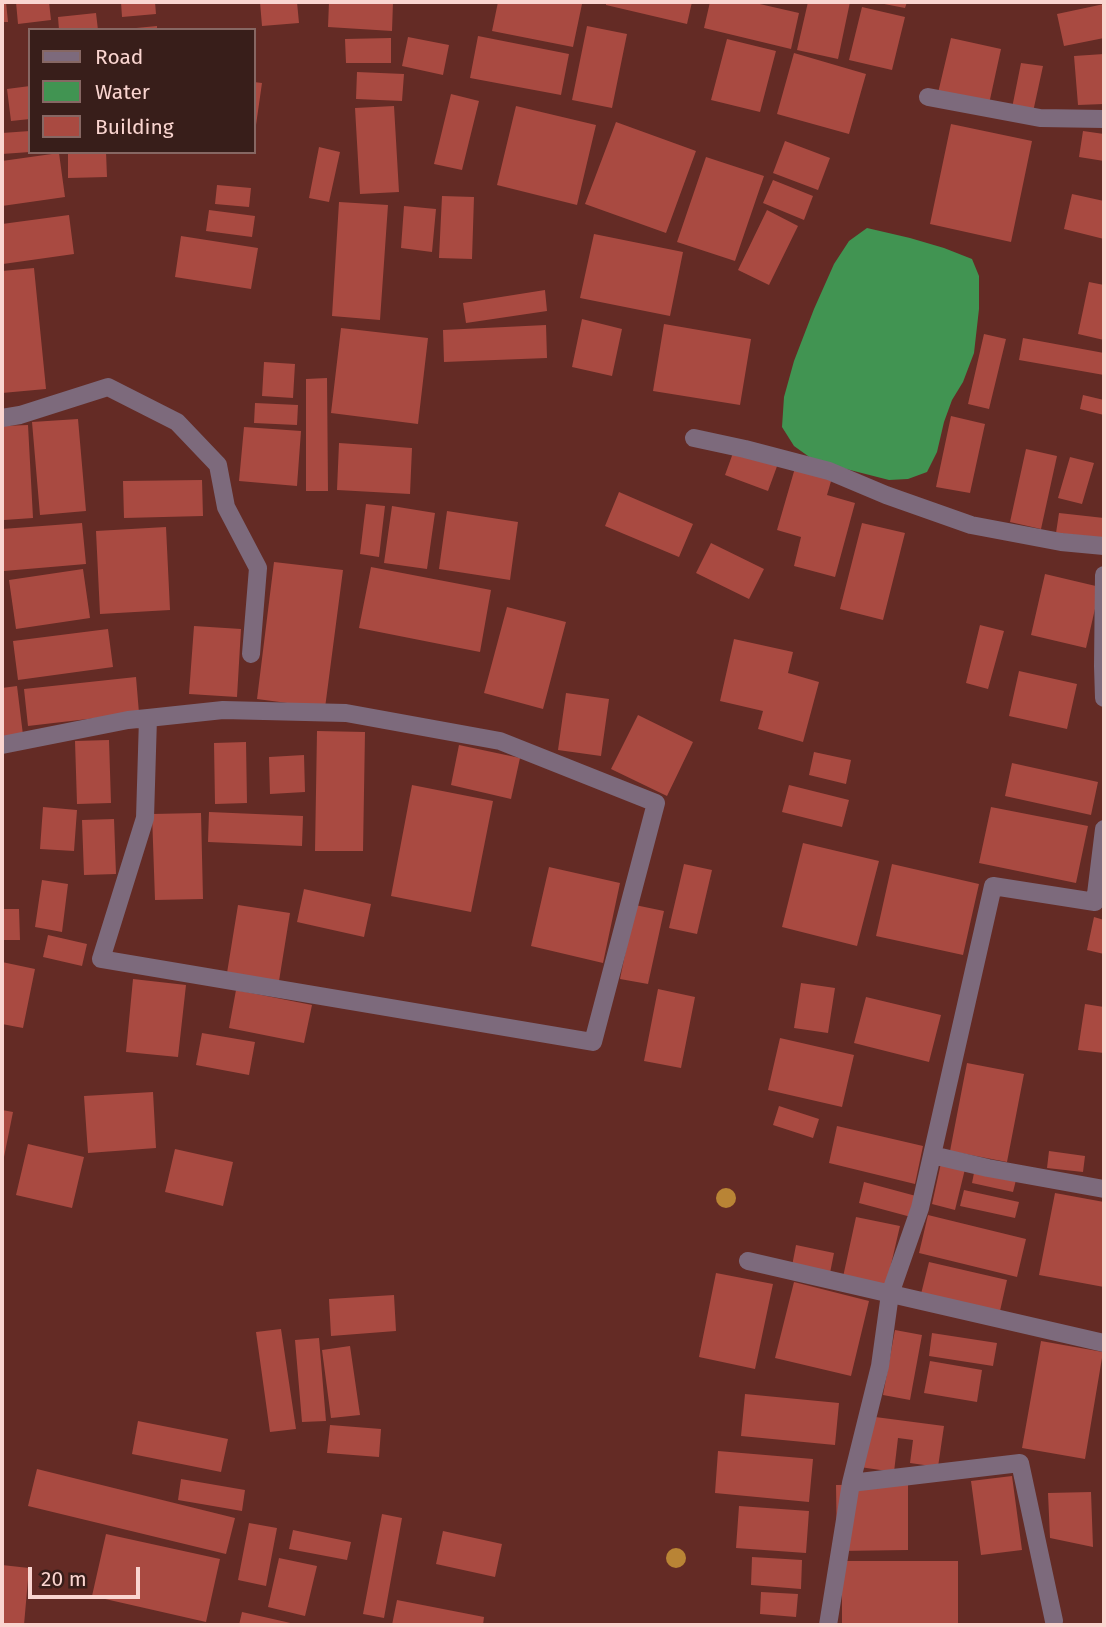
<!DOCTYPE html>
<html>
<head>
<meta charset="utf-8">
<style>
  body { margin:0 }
  #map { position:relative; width:1106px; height:1627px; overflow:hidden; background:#642b25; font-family:"Fira Sans",sans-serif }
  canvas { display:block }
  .frame { position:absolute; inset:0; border:4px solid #fad5d0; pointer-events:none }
  .legend { position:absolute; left:28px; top:28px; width:228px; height:126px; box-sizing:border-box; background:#381e1a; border:2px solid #866763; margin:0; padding:9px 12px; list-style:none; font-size:21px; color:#fad5d0 }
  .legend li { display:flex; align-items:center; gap:14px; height:35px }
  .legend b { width:35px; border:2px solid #866763 }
  .scale { position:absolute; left:28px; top:1567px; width:112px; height:32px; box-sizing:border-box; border:4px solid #fad5d0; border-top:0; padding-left:9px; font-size:21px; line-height:24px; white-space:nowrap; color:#fad5d0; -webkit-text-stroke:5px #381e1a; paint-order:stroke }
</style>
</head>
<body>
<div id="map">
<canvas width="1106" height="1627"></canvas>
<div class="frame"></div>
<ul class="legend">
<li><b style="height:9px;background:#7d6a7c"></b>Road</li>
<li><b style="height:19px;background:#419452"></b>Water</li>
<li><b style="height:19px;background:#a94a41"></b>Building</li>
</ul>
<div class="scale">20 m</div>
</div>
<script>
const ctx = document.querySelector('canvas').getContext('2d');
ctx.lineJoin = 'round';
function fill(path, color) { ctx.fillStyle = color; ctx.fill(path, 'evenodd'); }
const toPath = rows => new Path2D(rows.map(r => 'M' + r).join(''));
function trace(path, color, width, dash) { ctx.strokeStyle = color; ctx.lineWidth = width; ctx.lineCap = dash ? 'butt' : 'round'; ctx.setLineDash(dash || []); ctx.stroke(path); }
fill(toPath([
  [867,228,910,238,944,248,972,259,979,276,979,309,974,353,963,382,952,400,944,422,937,452,927,472,908,479,889,480,815,461,794,446,782,427,784,397,794,361,814,309,834,264,849,241]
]), '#419452');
fill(toPath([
  [2,2,6,2,8,22,2,22],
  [16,2,49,2,51,20,18,24],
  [121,2,155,2,156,14,122,17],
  [260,2,297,2,299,23,262,26],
  [329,2,393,2,392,31,328,27],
  [498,2,569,2,582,4,573,47,492,31],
  [606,2,692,2,687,24,606,5],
  [710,2,751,2,799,13,791,49,704,28],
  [808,2,850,2,838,59,797,50],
  [879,2,907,2,905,8,879,3],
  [1104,4,1104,38,1064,46,1057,14],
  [862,7,905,17,892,70,849,60],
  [96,13,98,30,59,30,58,17],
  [157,26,157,30,136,30,136,28],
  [587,26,627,34,612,108,572,100],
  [478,36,569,54,561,95,470,78],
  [408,37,449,45,443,75,402,66],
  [391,38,391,63,346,63,345,39],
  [951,38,1001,49,989,104,938,93],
  [727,39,776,51,760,112,711,100],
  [794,53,866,74,849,134,777,114],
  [1104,54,1104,104,1078,105,1074,56],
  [1021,63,1043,66,1033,112,1012,108],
  [357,72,404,74,402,101,356,99],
  [254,82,262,83,255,132,254,132],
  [30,86,30,119,11,121,7,89],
  [451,94,479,101,462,170,434,164],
  [394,106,399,192,360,194,355,108],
  [516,106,596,125,577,205,497,185],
  [616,122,696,151,666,233,585,204],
  [951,124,1032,141,1011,242,930,224],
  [30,131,30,152,2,154,2,133],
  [1083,131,1104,134,1104,161,1079,157],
  [785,141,830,158,818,190,773,173],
  [319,147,340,152,329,202,309,198],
  [68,152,106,152,107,177,68,178],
  [59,153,65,197,2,206,2,161],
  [706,157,764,176,735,261,677,242],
  [773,180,813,196,804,220,763,203],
  [217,185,251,188,249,207,215,204],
  [1072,194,1104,201,1104,239,1064,229],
  [442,196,474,197,472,259,439,258],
  [339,202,388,205,380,320,332,316],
  [404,206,436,209,432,252,401,248],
  [209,210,255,216,252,237,206,231],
  [767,210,798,226,769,285,738,270],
  [69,215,74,254,3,264,2,224],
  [594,234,683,252,670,316,580,298],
  [181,236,258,248,251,289,175,277],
  [34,268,46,389,2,393,2,271],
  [1089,282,1104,285,1104,340,1078,334],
  [545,290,547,311,466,323,463,303],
  [582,319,622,329,612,376,572,367],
  [664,324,751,339,740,405,653,391],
  [546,325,547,358,444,362,443,330],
  [341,328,428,338,418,424,331,413],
  [984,334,1006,339,989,409,968,404],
  [1023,338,1104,353,1104,375,1019,360],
  [264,362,295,364,293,398,262,396],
  [327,378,328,491,306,491,306,379],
  [1083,395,1104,400,1104,415,1080,409],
  [255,403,298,405,297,425,254,423],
  [951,416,985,424,970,493,936,487],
  [78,419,86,511,40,515,32,422],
  [28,425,33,518,4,520,2,426],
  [244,427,301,431,297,486,239,481],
  [737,442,780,458,768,491,725,475],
  [339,443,412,448,410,494,337,490],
  [1026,449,1057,456,1041,529,1010,522],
  [1070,457,1094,463,1082,504,1058,498],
  [797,461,834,471,827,495,855,503,835,577,794,566,801,537,777,530],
  [202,480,203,516,124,518,123,481],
  [619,492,693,524,679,557,605,526],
  [366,504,385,506,379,557,360,554],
  [392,506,435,513,427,569,384,563],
  [447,511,518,522,510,580,439,569],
  [1059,513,1104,518,1104,538,1056,533],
  [82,523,86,564,4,571,2,529],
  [862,523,905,533,883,620,840,609],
  [166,527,170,610,100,614,96,531],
  [711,543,764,569,749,599,696,573],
  [274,562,343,570,325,708,257,699],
  [371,567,491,590,480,652,359,628],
  [83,569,90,618,16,629,9,580],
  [1045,574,1100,587,1086,648,1031,635],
  [507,607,566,622,543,709,484,693],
  [980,625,1004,631,988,689,966,683],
  [194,626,241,629,237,697,189,694],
  [108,629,113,667,18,680,13,641],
  [734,639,793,652,788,673,819,682,803,742,758,729,763,711,720,701],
  [1019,671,1077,684,1067,729,1009,716],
  [136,677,139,713,28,726,24,689],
  [17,686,23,735,2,738,2,688],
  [566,693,609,699,601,756,558,750],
  [638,715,693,742,667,796,611,769],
  [317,731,365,732,363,851,315,851],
  [109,740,111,803,77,804,75,741],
  [246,742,247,803,215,804,214,743],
  [459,745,520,758,511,799,451,785],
  [814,752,851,760,846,784,809,775],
  [304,755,305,792,270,794,269,757],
  [1012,763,1098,782,1091,815,1005,796],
  [412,785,493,801,471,912,391,896],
  [789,785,849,800,842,827,782,812],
  [43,807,77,810,74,851,40,849],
  [991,807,1088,826,1076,883,979,863],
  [209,812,303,816,302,846,208,842],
  [201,813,203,899,155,900,152,814],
  [114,819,116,874,84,875,82,820],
  [803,843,879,861,857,946,782,927],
  [684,864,712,870,697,934,669,928],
  [892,864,979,884,963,955,876,936],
  [549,867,620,883,603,963,531,946],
  [42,880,68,884,62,932,35,927],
  [304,889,371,904,364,937,297,922],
  [238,905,290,913,279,981,227,973],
  [635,905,664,911,648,984,620,979],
  [2,909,19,909,20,940,2,940],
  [1094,917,1104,920,1104,954,1087,950],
  [48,935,87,944,82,966,43,957],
  [2,962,35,969,23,1028,2,1024],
  [133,979,186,985,178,1057,126,1052],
  [801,983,835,988,828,1033,794,1028],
  [658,989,695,997,681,1068,644,1061],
  [236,990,312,1005,304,1043,229,1028],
  [866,997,941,1015,929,1062,854,1043],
  [1085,1004,1104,1007,1104,1053,1078,1050],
  [202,1033,255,1042,249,1075,196,1065],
  [780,1038,854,1055,842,1107,768,1090],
  [967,1063,1024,1074,1007,1162,950,1151],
  [153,1092,156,1148,88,1153,84,1096],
  [779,1106,819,1119,813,1138,773,1125],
  [2,1110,13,1112,3,1162,2,1162],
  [837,1126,923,1146,915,1184,829,1163],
  [28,1144,84,1157,72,1208,16,1195],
  [175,1149,233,1162,223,1206,165,1192],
  [1049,1151,1085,1156,1083,1172,1047,1168],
  [941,1163,965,1169,955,1210,932,1204],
  [975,1168,1017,1176,1013,1192,972,1183],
  [864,1182,916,1196,911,1217,859,1203],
  [964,1190,1019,1202,1015,1218,960,1206],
  [1055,1193,1104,1202,1104,1287,1039,1275],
  [928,1215,1026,1239,1017,1277,919,1253],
  [856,1217,900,1226,886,1286,843,1277],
  [796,1245,834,1253,830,1273,792,1266],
  [929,1262,1007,1280,1000,1311,921,1294],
  [716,1273,773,1284,755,1369,699,1357],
  [794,1282,869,1301,851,1376,775,1358],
  [394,1295,396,1331,331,1336,329,1299],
  [281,1329,296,1429,270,1432,256,1332],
  [895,1330,922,1335,910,1400,883,1395],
  [932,1333,997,1343,993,1366,929,1356],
  [319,1338,326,1421,302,1422,295,1340],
  [1041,1341,1103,1352,1085,1459,1022,1448],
  [350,1346,360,1415,331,1418,322,1350],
  [930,1361,982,1370,977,1402,924,1393],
  [745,1394,839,1403,835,1445,741,1436],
  [860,1415,944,1426,938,1467,910,1463,913,1440,898,1438,894,1472,853,1466],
  [138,1421,228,1439,221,1472,132,1454],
  [330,1425,381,1429,379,1457,327,1453],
  [718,1451,813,1459,809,1502,715,1493],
  [37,1469,235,1518,226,1554,28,1506],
  [1012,1476,1022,1550,981,1555,971,1481],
  [181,1479,245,1490,242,1511,178,1500],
  [908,1484,908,1550,837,1551,836,1485],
  [1091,1492,1093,1547,1050,1538,1048,1493],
  [739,1506,809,1511,806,1553,736,1548],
  [382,1514,402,1518,384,1618,363,1614],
  [249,1523,277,1528,266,1586,238,1580],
  [293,1530,351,1542,347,1560,289,1549],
  [443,1531,502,1544,495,1577,436,1564],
  [106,1534,220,1559,206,1622,92,1596],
  [752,1557,802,1560,801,1589,751,1585],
  [279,1558,317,1566,305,1616,268,1607],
  [842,1561,958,1561,958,1625,842,1625],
  [2,1565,29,1568,24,1625,2,1625],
  [761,1592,798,1594,796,1617,760,1614],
  [397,1600,484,1617,483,1625,392,1625],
  [242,1612,295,1624,295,1625,239,1625]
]), '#a94a41');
trace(toPath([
  [928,97,1040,118,1104,119],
  [2,418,20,415,108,387,177,422,218,465,226,507,258,568,251,654],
  [694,438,745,449,829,471,886,495,971,525,1061,542,1104,546],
  [1104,575,1103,666,1104,698],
  [2,745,128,720,148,718,223,710,346,713,500,741,656,803,593,1042,101,959,145,818,148,718],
  [932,1155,988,1168,1104,1189],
  [748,1261,1104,1343],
  [851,1483,1020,1463,1054,1621],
  [828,1625,851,1483,880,1366,890,1294,920,1208,993,886,1095,902,1104,829]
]), '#7d6a7c', 18);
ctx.fillStyle = '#b98435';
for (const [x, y] of [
  [726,1198],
  [676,1558]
]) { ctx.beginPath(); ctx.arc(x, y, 10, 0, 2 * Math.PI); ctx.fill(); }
</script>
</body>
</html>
